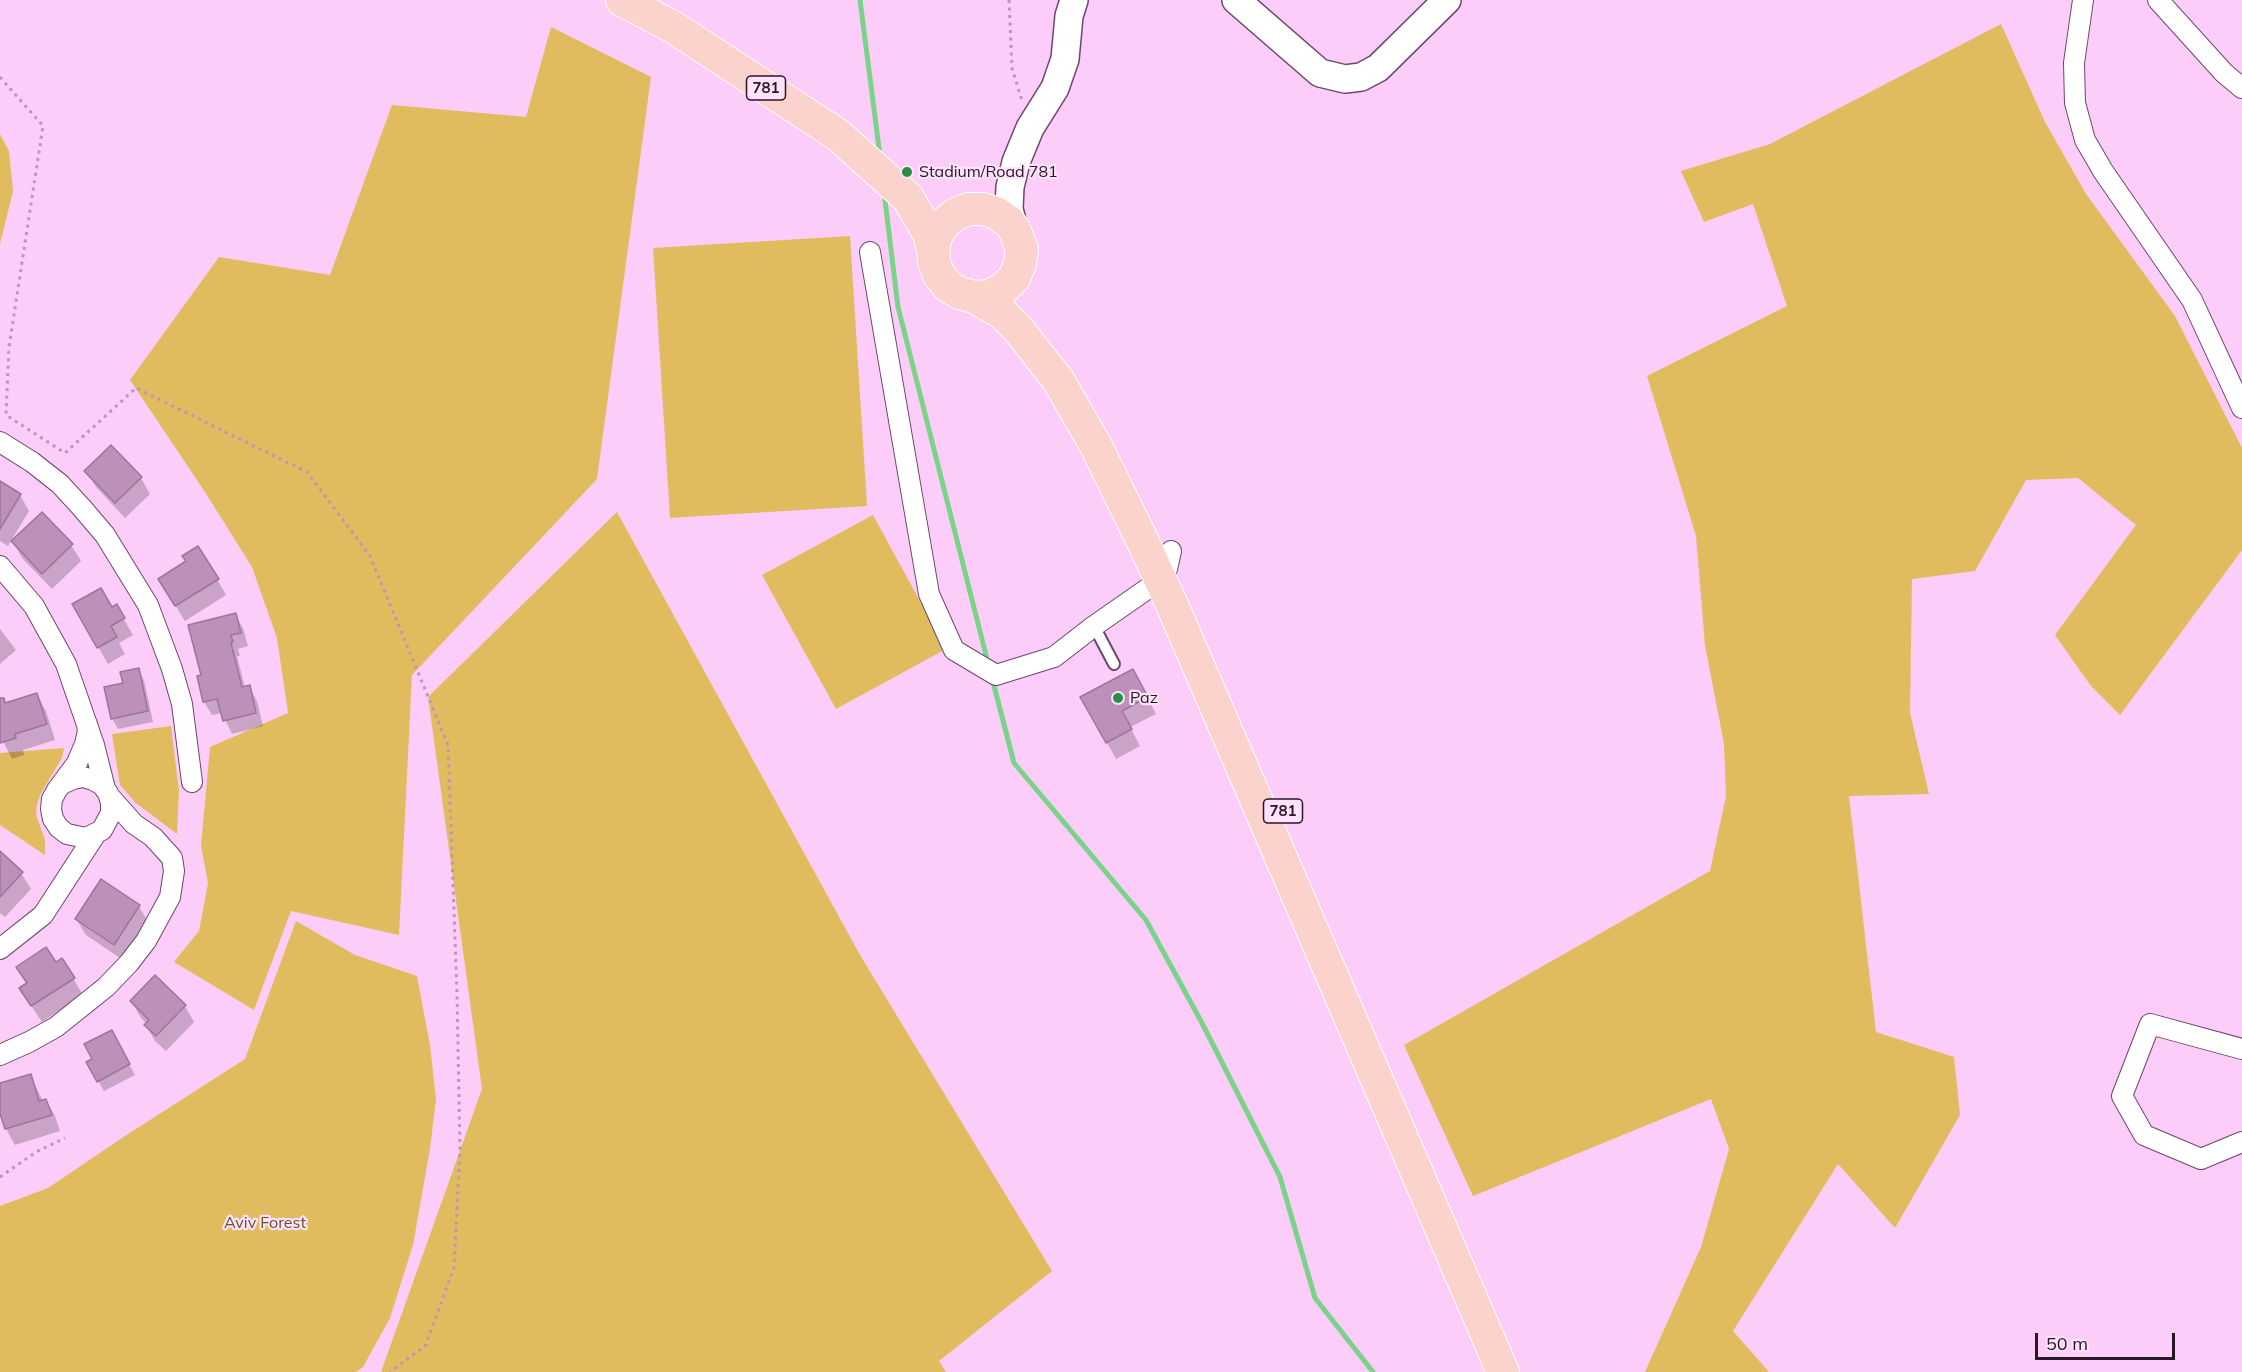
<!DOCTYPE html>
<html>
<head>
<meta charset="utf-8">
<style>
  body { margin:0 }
  #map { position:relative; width:2242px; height:1372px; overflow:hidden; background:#fccdf8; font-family:Mulish,sans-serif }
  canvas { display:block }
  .scale { position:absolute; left:2035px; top:1333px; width:140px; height:27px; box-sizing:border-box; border:3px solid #281727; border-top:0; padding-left:8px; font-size:18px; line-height:21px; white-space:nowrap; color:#281727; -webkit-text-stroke:4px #fee1fb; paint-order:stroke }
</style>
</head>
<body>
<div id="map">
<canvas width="2242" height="1372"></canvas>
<div class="scale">50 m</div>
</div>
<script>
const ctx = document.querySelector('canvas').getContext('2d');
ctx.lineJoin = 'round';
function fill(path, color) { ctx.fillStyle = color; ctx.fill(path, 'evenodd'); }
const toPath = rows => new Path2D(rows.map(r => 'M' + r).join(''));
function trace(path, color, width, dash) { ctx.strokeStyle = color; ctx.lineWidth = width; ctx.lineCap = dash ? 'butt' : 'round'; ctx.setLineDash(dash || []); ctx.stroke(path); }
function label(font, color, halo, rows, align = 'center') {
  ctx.font = font + ' Mulish,sans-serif'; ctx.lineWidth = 4.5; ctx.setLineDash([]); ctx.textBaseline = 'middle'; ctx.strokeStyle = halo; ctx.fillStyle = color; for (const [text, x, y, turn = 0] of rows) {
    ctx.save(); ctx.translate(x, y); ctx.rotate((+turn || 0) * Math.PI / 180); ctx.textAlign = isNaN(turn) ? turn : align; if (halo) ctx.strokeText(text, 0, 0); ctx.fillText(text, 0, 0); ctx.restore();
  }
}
fill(toPath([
  [2001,24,2045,122,2086,194,2175,316,2242,448,2242,550,2120,715,2091,686,2055,635,2136,525,2078,478,2026,480,1975,571,1912,579,1910,713,1929,794,1849,796,1876,1032,1954,1057,1960,1115,1895,1228,1838,1164,1733,1331,1769,1372,1645,1372,1701,1247,1729,1149,1711,1099,1473,1196,1404,1045,1710,871,1726,796,1724,744,1705,645,1696,536,1647,376,1787,306,1753,204,1704,222,1681,171,1770,144],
  [551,27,651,77,597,479,412,675,399,935,291,911,254,1010,174,962,199,931,208,883,201,846,210,747,288,713,277,638,252,567,205,492,130,380,219,257,330,275,392,105,526,117],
  [0,134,9,151,13,191,0,244],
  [850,236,867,506,670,518,653,248],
  [617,512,860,955,1052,1271,939,1361,946,1372,381,1372,482,1089,428,697],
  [873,515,946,649,836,709,762,575],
  [171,726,179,791,177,834,136,803,120,785,112,734],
  [64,748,62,758,41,793,37,804,36,815,45,840,45,855,0,825,0,753],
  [296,921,355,955,417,976,430,1045,436,1099,430,1149,413,1245,390,1318,363,1367,356,1372,0,1372,0,1206,48,1188,122,1138,245,1059]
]), '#e0bc5f');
fill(toPath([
  [111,447,141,478,150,494,125,518,96,487,86,471],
  [0,483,20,495,29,511,8,546,0,541],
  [13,542,71,545,81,561,52,589,22,558],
  [217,579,226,595,185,621,169,595],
  [74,605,111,609,116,606,133,635,119,643,125,654,108,664],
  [235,615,243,628,248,646,238,649,240,656,237,656,245,688,249,687,257,701,263,726,232,734,222,713,212,715,204,702,198,677,203,676],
  [0,629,16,650,0,664],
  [138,670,144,680,153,722,118,729,112,718,125,684],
  [1142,687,1156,714,1130,727,1140,746,1116,759,1082,697],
  [37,695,46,711,55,740,23,750,24,755,12,759,0,735,0,706],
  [0,853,21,873,31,889,5,917,0,913],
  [139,906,148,922,123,960,86,935,76,919],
  [62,960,83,995,42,1022,30,1004,55,964],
  [132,1002,185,1006,194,1022,166,1051,155,1041,146,1025,147,1024,141,1018],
  [111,1032,135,1075,104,1091,88,1062,94,1059],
  [30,1075,43,1101,46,1100,55,1116,60,1131,15,1145,6,1129,0,1109,0,1085]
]), '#0003');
trace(toPath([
  [860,0,880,156],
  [884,192,898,307,988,663],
  [992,678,1014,763,1146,920,1202,1023,1280,1177,1315,1298,1373,1372]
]), '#79d48a', 5);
const building = toPath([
  [111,445,142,477,115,503,84,471,111,445],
  [0,481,21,494,0,529,0,481],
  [42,512,73,544,42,574,11,541,42,512],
  [198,546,219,579,175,606,158,579,186,561,182,556,198,546],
  [101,588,112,607,117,604,125,618,111,626,117,637,97,648,72,604,101,588],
  [236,613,241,633,231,635,233,642,231,643,242,687,250,685,256,713,223,721,217,699,203,702,197,676,201,675,188,625,236,613],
  [139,668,148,711,111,719,104,687,123,683,120,672,139,668],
  [1133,669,1148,697,1122,711,1132,729,1106,743,1080,697,1133,669],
  [37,693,47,724,15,734,16,738,0,743,0,698,4,698,5,703,37,693],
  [0,851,23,872,0,897,0,851],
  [101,879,140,905,114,945,75,919,101,879],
  [46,947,56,962,62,958,75,978,31,1006,19,988,27,983,16,967,46,947],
  [155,975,186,1005,156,1036,144,1025,149,1020,130,1001,155,975],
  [112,1030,130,1064,97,1082,86,1062,92,1059,84,1044,112,1030],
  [31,1074,39,1101,46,1099,52,1115,5,1129,0,1114,0,1083,31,1074]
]);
fill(building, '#bc90b9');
trace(building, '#9e739c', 1.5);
const lane = toPath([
  [1094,626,1114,664]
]);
const street = toPath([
  [2083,0,2074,63,2075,103,2085,140,2103,171,2192,300,2242,408],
  [2158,0,2224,73,2242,88],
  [870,252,929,594,954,650,996,675,1054,657,1094,626,1160,580,1167,569,1171,551],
  [0,442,32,462,60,484,82,508,105,535,148,605,172,669,182,704,192,782],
  [0,566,34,606,66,664,94,745,105,789],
  [64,783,73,779,83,777,93,780,102,785,108,793,111,803,111,813,102,830,86,838,67,834,59,828,53,819,51,809,52,799,57,790,77,763,85,744,88,731,87,724],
  [0,949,43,915,95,835],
  [2242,1049,2150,1024,2122,1096,2144,1135,2201,1159,2242,1142],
  [0,1055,29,1042,56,1027,106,987,129,963,146,941,170,897,174,871,172,858,153,837,134,824,110,797]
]);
const secondary = toPath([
  [1236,0,1320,73,1345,79,1361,77,1378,68,1447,0],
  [1014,229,1009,209,1010,187,1016,162,1030,128,1055,88,1065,59,1069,16,1074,0]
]);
const primary = toPath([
  [622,0,673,27,838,135,908,198,929,234,934,254],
  [974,297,989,296,1003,289,1014,278,1020,264,1022,249,1014,229,1009,222,996,213,983,209,969,209,956,214,945,223,937,234,933,248,934,262,939,275,948,286,959,293,974,297,1002,313,1018,329,1058,380,1096,446,1144,544,1173,607,1503,1372]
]);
trace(lane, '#6e466c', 14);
trace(street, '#6e466c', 22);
trace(secondary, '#6e466c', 30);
trace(primary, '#fff', 34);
trace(toPath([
  [1009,0,1012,68,1022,101],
  [0,77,43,126,9,347,6,415,65,453,136,388,307,472,370,556,448,745,457,994,460,1150,454,1267,426,1345,390,1372],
  [0,1177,36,1152,65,1138]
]), '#bc96b9', 3, [3, 4.5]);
trace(lane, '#fff', 10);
trace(street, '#fff', 20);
trace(secondary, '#fff', 27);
trace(primary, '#fbd2cc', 32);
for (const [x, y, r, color] of [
  [907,172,6,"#278e44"],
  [1118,698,6,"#278e44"]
]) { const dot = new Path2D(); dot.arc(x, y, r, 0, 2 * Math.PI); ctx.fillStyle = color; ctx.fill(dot); trace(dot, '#fee1fb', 2); }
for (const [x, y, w] of [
  [766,88,39],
  [1283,811,39]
]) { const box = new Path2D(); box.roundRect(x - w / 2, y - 12, w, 24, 4.5); ctx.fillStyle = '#fee1fb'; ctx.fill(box); trace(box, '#281727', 1.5); }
label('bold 15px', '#281727', null, [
  ["781",766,88],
  ["781",1283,811]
]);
label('16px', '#281727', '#fee1fb', [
  ["Stadium/Road 781",919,172],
  ["Paz",1130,698]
], 'left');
label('16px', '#655326', '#fee1fb', [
  ["Aviv Forest",265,1223]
]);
</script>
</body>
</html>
